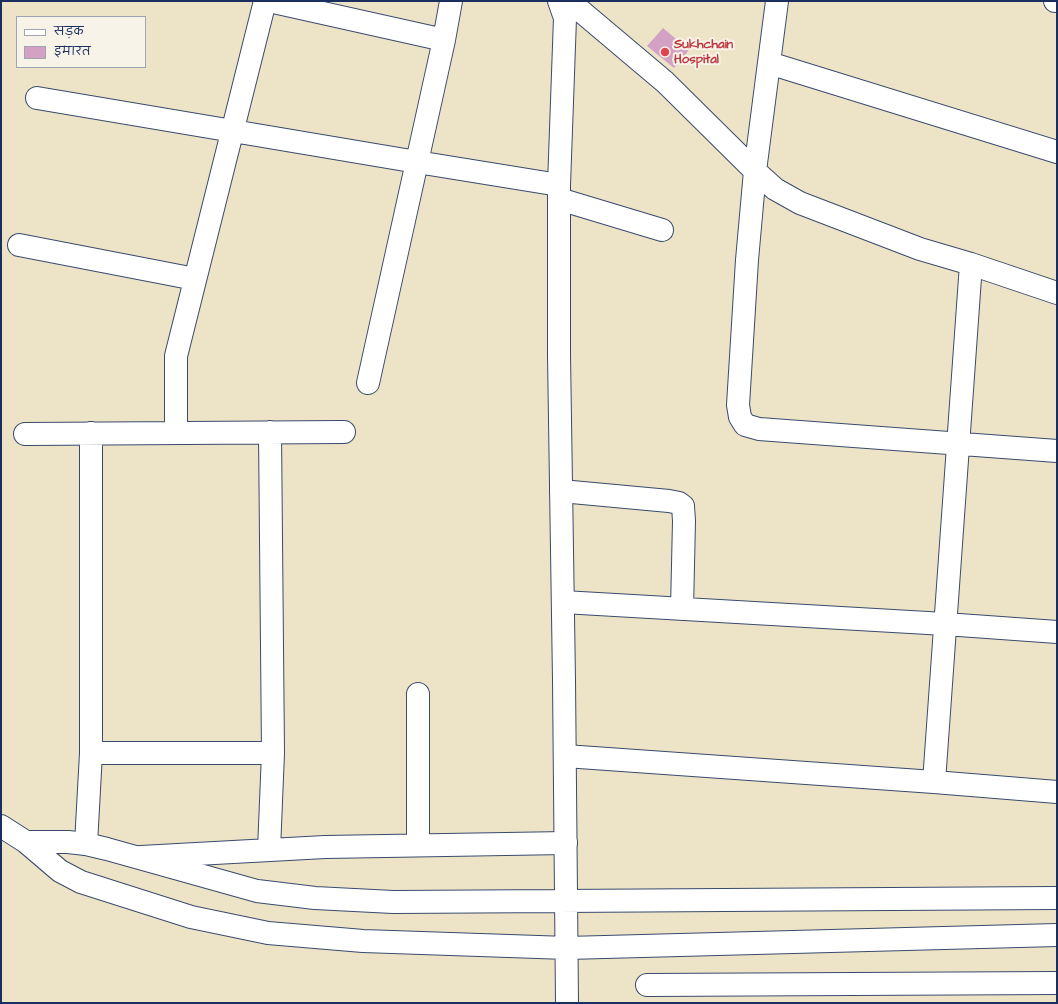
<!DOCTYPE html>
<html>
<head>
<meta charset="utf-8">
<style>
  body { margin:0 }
  #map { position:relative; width:1058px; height:1004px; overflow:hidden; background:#ede4c7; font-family:"Architects Daughter","Playpen Sans Deva",sans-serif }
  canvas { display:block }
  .frame { position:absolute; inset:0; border:2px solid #1b2f5e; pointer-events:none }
  .legend { position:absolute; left:16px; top:16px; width:130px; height:52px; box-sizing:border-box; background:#f7f3e8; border:1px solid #9fa5b1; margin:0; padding:5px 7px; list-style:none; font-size:12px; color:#1b2f5e }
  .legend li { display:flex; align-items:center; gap:8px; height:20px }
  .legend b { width:20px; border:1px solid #9fa5b1 }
</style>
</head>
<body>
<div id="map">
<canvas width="1058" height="1004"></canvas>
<div class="frame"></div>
<ul class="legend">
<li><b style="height:5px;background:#fff"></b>सड़क</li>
<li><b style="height:11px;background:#d3a1c4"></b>इमारत</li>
</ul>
</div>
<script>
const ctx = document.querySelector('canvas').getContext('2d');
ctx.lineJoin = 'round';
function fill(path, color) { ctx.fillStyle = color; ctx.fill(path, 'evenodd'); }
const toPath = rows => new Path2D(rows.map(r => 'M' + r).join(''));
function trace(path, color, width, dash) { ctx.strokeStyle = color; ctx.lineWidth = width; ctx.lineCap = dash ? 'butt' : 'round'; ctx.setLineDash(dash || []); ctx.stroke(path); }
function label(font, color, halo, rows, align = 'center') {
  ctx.font = font + ' "Architects Daughter",sans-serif'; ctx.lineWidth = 4; ctx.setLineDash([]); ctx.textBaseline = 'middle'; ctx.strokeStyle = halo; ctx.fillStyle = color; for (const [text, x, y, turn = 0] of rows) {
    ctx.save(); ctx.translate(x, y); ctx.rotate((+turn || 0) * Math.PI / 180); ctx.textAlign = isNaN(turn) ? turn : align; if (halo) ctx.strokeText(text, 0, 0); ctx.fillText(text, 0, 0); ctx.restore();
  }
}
fill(toPath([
  [663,28,689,50,674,68,647,46]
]), '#d3a1c4');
const minor = toPath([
  [269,1,444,40],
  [569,1,665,82,755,171,775,189,800,203,920,249,971,264,1057,293],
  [777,1,755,171,747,260,738,405,740,417,745,425,759,429,1057,451],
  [1055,1,1057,1],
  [769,63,1057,152],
  [37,98,417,162,559,185],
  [559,199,662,230],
  [19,245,195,279],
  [368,383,444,40,451,1],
  [176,433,176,356,265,1],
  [25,434,344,432],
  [561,491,669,501,679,503,683,506,684,521,682,609],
  [563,602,945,624,1057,632],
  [418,694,418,845],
  [91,753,273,753],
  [565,756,934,782,1057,792],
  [934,782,971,264],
  [86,844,91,753,91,433],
  [269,850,273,753,270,432],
  [141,857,325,847,566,843],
  [647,985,1057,983]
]);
const tertiary = toPath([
  [559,1,565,18,559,185,559,355,564,680,567,1003],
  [1,826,26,842,60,871,81,882,191,917,268,933,363,941,567,948,1057,935],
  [26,842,68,842,86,844,107,849,257,891,315,898,393,902,1057,898]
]);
trace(minor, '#3a4a6e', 24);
trace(tertiary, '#3a4a6e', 24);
trace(minor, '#fff', 22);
trace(tertiary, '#fff', 22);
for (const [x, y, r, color] of [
  [665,52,5,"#e0444e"]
]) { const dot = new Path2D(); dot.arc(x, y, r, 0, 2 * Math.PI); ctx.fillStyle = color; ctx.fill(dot); trace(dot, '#f7f3e8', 1.5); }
label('bold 13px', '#be3a42', '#f7f3e8', [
  ["Sukhchain",674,45],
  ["Hospital",674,60]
], 'left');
</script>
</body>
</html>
